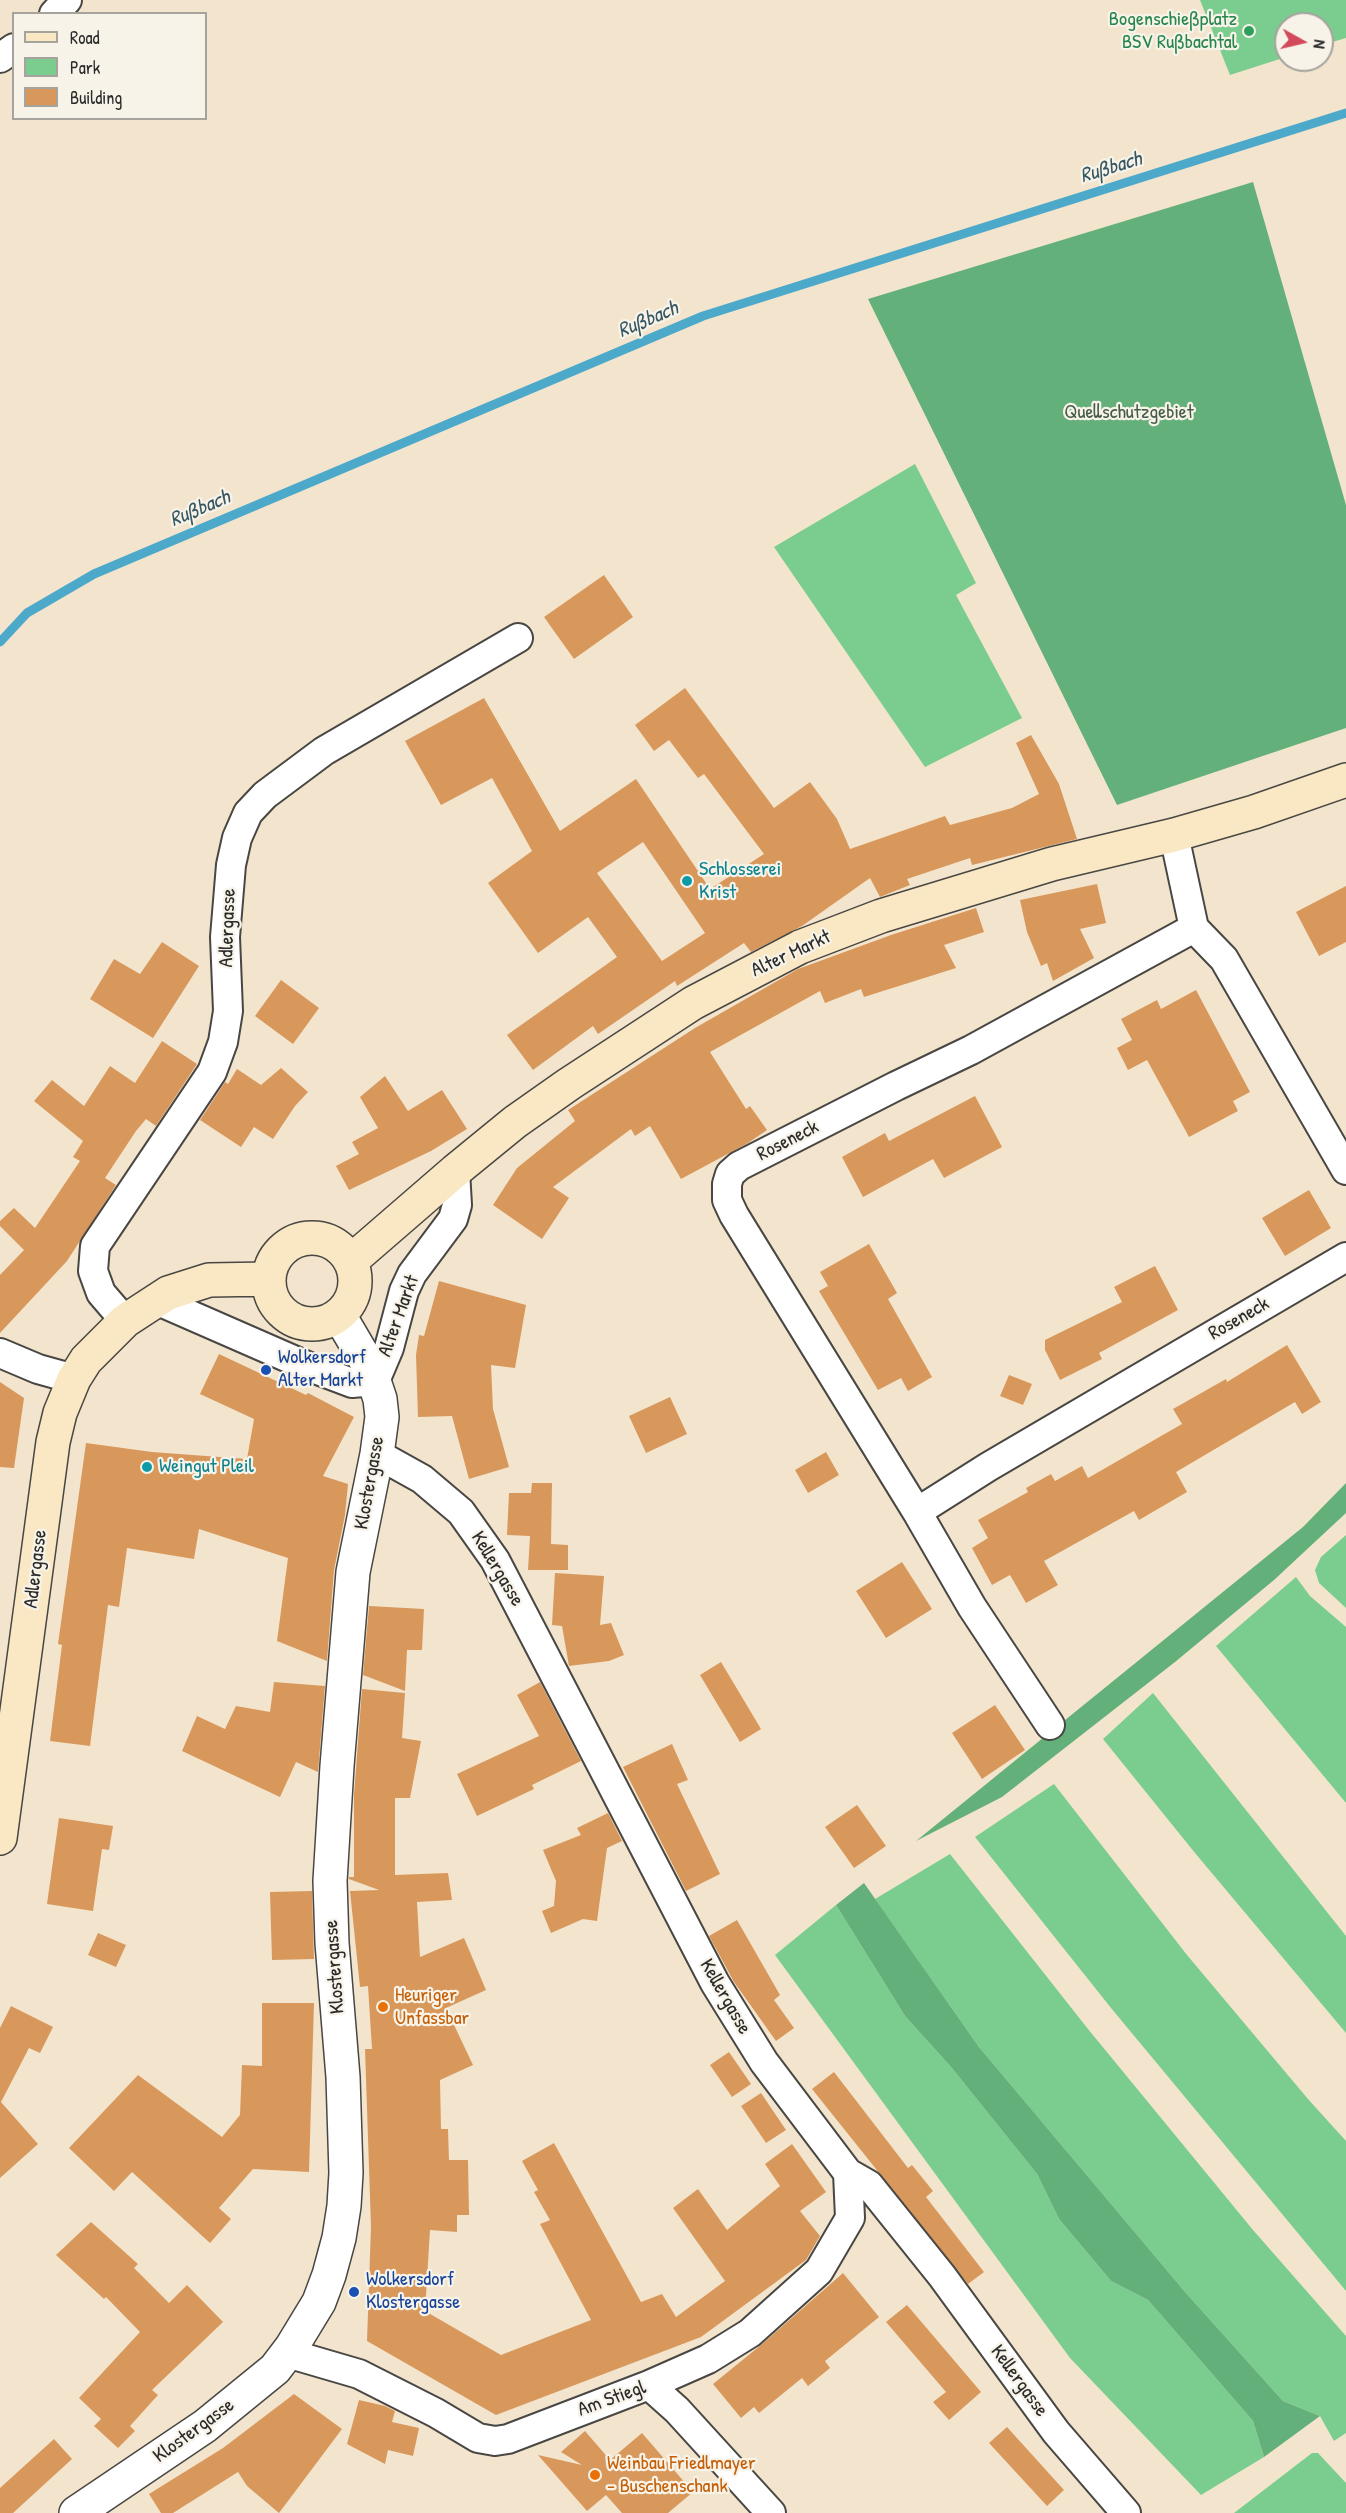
<!DOCTYPE html>
<html>
<head>
<meta charset="utf-8">
<style>
  body { margin:0 }
  #map { position:relative; width:1346px; height:2513px; overflow:hidden; background:#f3e5cd; font-family:"Patrick Hand",sans-serif }
  canvas { display:block }
  .legend { position:absolute; left:12px; top:12px; width:195px; height:108px; box-sizing:border-box; background:#f7f3e8; border:2px solid #a5a39c; margin:0; padding:8px 10px; list-style:none; font-size:18px; color:#2b2b2b }
  .legend li { display:flex; align-items:center; gap:12px; height:30px }
  .legend b { width:30px; border:2px solid #a5a39c }
  .north { position:absolute; left:1274px; top:12px; width:60px; height:60px; box-sizing:border-box; background:#f7f3e8; border:2px solid #a5a39c; border-radius:50%; rotate:98deg; font-size:16px; font-weight:700; line-height:24px; text-align:center; color:#2b2b2b }
  .north::after { content:''; display:block; margin:auto; width:21px; height:27px; background:#d1495b; clip-path:polygon(50% 0,100% 100%,50% 72%,0 100%) }
</style>
</head>
<body>
<div id="map">
<canvas width="1346" height="2513"></canvas>
<ul class="legend">
<li><b style="height:8px;background:#fae7c3"></b>Road</li>
<li><b style="height:16px;background:#7bcd8f"></b>Park</li>
<li><b style="height:16px;background:#d8985c"></b>Building</li>
</ul>
<div class="north">N</div>
</div>
<script>
const ctx = document.querySelector('canvas').getContext('2d');
ctx.lineJoin = 'round';
function fill(path, color) { ctx.fillStyle = color; ctx.fill(path, 'evenodd'); }
const toPath = rows => new Path2D(rows.map(r => 'M' + r).join(''));
function trace(path, color, width, dash) { ctx.strokeStyle = color; ctx.lineWidth = width; ctx.lineCap = dash ? 'butt' : 'round'; ctx.setLineDash(dash || []); ctx.stroke(path); }
function label(font, color, halo, rows, align = 'center') {
  ctx.font = font + ' "Patrick Hand",sans-serif'; ctx.lineWidth = 4.5; ctx.setLineDash([]); ctx.textBaseline = 'middle'; ctx.strokeStyle = halo; ctx.fillStyle = color; for (const [text, x, y, turn = 0] of rows) {
    ctx.save(); ctx.translate(x, y); ctx.rotate((+turn || 0) * Math.PI / 180); ctx.textAlign = isNaN(turn) ? turn : align; if (halo) ctx.strokeText(text, 0, 0); ctx.fillText(text, 0, 0); ctx.restore();
  }
}
fill(toPath([
  [1200,0,1346,0,1346,38,1322,45,1322,24,1286,24,1286,57,1230,75],
  [915,464,976,583,956,595,1022,718,925,767,774,547],
  [1346,1535,1346,1608,1319,1583,1315,1570,1321,1557],
  [1296,1577,1310,1596,1346,1627,1346,1803,1216,1646],
  [1153,1693,1346,1936,1346,2033,1195,1853,1103,1739],
  [1054,1784,1187,1955,1308,2099,1346,2141,1346,2291,1111,2008,975,1837],
  [950,1854,1088,2029,1253,2230,1346,2336,1346,2433,1334,2441,1320,2416,1283,2401,1186,2293,979,2047,875,1899],
  [836,1905,905,2016,951,2067,1037,2174,1059,2219,1111,2281,1148,2300,1253,2421,1264,2457,1201,2495,1070,2358,775,1955],
  [1312,2453,1318,2453,1346,2483,1346,2513,1234,2513]
]), '#7bcd8f');
fill(toPath([
  [1253,182,1346,505,1346,728,1117,805,868,299],
  [1346,1483,1346,1513,1274,1580,1175,1662,1002,1797,916,1841,1303,1527],
  [864,1883,979,2047,1186,2293,1283,2401,1320,2416,1264,2457,1253,2421,1148,2300,1111,2281,1059,2219,1037,2174,951,2067,905,2016,836,1905]
]), '#64b07a');
trace(toPath([
  [0,642,27,613,94,574,703,316,1346,113]
]), '#4ca9ca', 9);
fill(toPath([
  [604,575,633,617,574,659,544,617],
  [685,688,774,808,810,782,837,819,850,849,945,816,950,825,1012,808,1039,794,1016,743,1031,735,1059,784,1077,839,972,865,970,858,907,879,910,885,880,897,870,878,802,926,751,952,744,943,677,986,675,981,598,1034,593,1026,533,1070,507,1035,617,957,588,917,538,953,488,883,532,851,492,778,441,805,405,741,484,698,560,831,636,779,710,889,764,854,704,774,698,778,669,740,654,751,635,725],
  [643,842,705,933,662,961,597,873],
  [1097,884,1106,923,1080,929,1094,958,1053,981,1047,963,1041,966,1027,932,1020,900],
  [1346,886,1346,942,1319,956,1296,912],
  [976,908,984,932,944,945,956,968,864,997,861,989,825,1003,820,991,710,1052,746,1109,750,1106,767,1130,748,1143,681,1179,650,1126,635,1136,631,1129,553,1187,569,1198,542,1239,493,1205,517,1168,575,1121,568,1110,695,1028,798,969,891,935],
  [162,942,199,966,153,1038,90,999,114,959,140,974],
  [281,980,319,1008,293,1044,255,1016],
  [1196,990,1250,1092,1233,1101,1238,1111,1189,1137,1147,1060,1128,1070,1117,1048,1132,1040,1121,1019,1157,1000,1161,1009],
  [162,1041,197,1064,156,1126,146,1119,136,1131,105,1178,116,1185,67,1261,0,1333,0,1275,24,1250,0,1226,0,1221,14,1208,35,1228,80,1161,73,1157,83,1141,34,1101,52,1080,84,1106,110,1066,135,1083],
  [281,1068,308,1092,295,1106,273,1139,254,1127,241,1147,200,1120,225,1082,228,1084,237,1069,261,1085],
  [385,1076,408,1111,442,1090,467,1129,431,1151,349,1190,336,1166,359,1154,352,1142,378,1128,360,1097],
  [975,1096,1002,1147,944,1178,933,1159,863,1197,842,1157,885,1133,889,1141],
  [1309,1190,1331,1228,1285,1256,1262,1218],
  [869,1244,897,1293,888,1299,932,1377,908,1391,901,1378,878,1390,819,1291,828,1286,820,1272],
  [1155,1266,1178,1310,1099,1353,1102,1359,1060,1380,1045,1350,1045,1340,1122,1302,1114,1287],
  [439,1281,526,1305,515,1368,491,1365,493,1409,509,1467,469,1479,452,1416,418,1417,416,1355,419,1335,424,1336],
  [1287,1345,1321,1402,1302,1414,1295,1402,1176,1472,1187,1492,1139,1520,1134,1511,1044,1561,1058,1585,1026,1603,1010,1575,992,1585,972,1548,988,1538,978,1520,1028,1492,1026,1488,1051,1474,1055,1481,1082,1466,1088,1478,1182,1424,1173,1409,1226,1379,1227,1382],
  [219,1354,306,1395,308,1393,354,1417,323,1476,348,1484,345,1515,334,1570,327,1661,277,1641,288,1558,199,1529,194,1559,127,1548,119,1607,108,1605,90,1746,50,1741,62,1645,58,1644,86,1443,152,1452,247,1459,254,1419,200,1394],
  [1009,1375,1032,1384,1023,1405,1000,1396],
  [0,1382,24,1398,14,1468,0,1467],
  [670,1397,687,1434,646,1453,629,1416],
  [826,1452,839,1475,808,1493,795,1470],
  [532,1483,552,1483,551,1544,568,1545,568,1570,528,1570,530,1536,507,1535,509,1493,531,1493],
  [902,1562,932,1609,886,1638,856,1591],
  [555,1573,604,1576,600,1625,611,1623,624,1655,609,1661,569,1666,562,1626,552,1625],
  [369,1606,424,1609,422,1650,407,1650,405,1691,363,1675],
  [721,1662,761,1729,740,1742,700,1675],
  [274,1682,325,1686,318,1772,296,1762,280,1797,182,1751,197,1716,225,1729,236,1706,270,1712],
  [540,1682,581,1761,532,1785,534,1789,477,1816,457,1774,539,1736,517,1695],
  [362,1689,405,1693,402,1738,421,1741,410,1798,395,1798,395,1875,448,1873,452,1900,417,1902,420,1957,464,1938,486,1990,446,2008,473,2065,440,2080,441,2129,448,2129,449,2160,468,2160,469,2215,457,2215,457,2232,430,2230,425,2311,501,2355,591,2320,540,2224,550,2220,534,2192,538,2190,522,2161,554,2143,641,2302,662,2294,676,2317,725,2281,673,2208,698,2189,727,2230,780,2186,765,2164,792,2144,826,2192,800,2211,820,2236,806,2260,701,2337,496,2415,367,2341,371,2227,365,2049,372,2049,368,1986,360,1987,350,1891,379,1890,349,1879,349,1877,354,1877,354,1795],
  [995,1705,1025,1750,982,1779,952,1733],
  [672,1744,688,1780,677,1784,720,1874,686,1891,623,1767],
  [857,1805,886,1846,854,1868,825,1827],
  [608,1813,622,1841,607,1848,597,1921,583,1919,551,1933,542,1911,554,1906,556,1881,543,1850,581,1835,577,1828],
  [59,1818,113,1826,109,1850,102,1849,93,1911,47,1904],
  [312,1891,314,1959,272,1960,270,1892],
  [737,1920,780,1995,774,2000,794,2028,776,2041,734,1982,709,1936],
  [98,1933,126,1945,116,1967,88,1955],
  [262,2003,314,2003,309,2172,253,2169,219,2208,231,2219,210,2243,132,2172,114,2191,69,2148,138,2075,222,2137,240,2115,242,2065,262,2066],
  [11,2006,53,2027,40,2053,29,2048,1,2102,38,2144,0,2178,0,2028],
  [729,2052,751,2084,732,2097,710,2065],
  [834,2072,908,2168,912,2165,933,2191,926,2197,984,2272,968,2284,812,2089],
  [761,2093,786,2130,766,2143,741,2106],
  [91,2222,138,2264,134,2268,169,2303,187,2285,223,2322,152,2390,158,2395,130,2426,135,2431,118,2448,94,2426,101,2419,79,2398,140,2332,106,2297,104,2299,56,2255],
  [843,2273,879,2317,825,2361,830,2368,808,2386,802,2378,759,2413,754,2407,741,2418,713,2384,761,2345],
  [907,2305,981,2392,949,2420,933,2402,946,2392,886,2322],
  [294,2394,342,2429,279,2513,247,2486,238,2472,173,2513,161,2513,149,2494,223,2448],
  [359,2400,385,2406,395,2411,392,2422,419,2428,413,2456,388,2450,385,2464,347,2444],
  [1007,2427,1064,2490,1047,2506,989,2443],
  [585,2431,610,2460,642,2433,693,2492,668,2513,622,2513,606,2495,587,2511,538,2455,582,2465,561,2452],
  [54,2439,72,2459,13,2513,0,2513,0,2488]
]), '#d8985c');
const minor = toPath([
  [54,14,67,0],
  [0,58,14,48],
  [1174,835,1194,928,1224,959,1346,1170],
  [1194,928,971,1050,896,1086,739,1166,730,1174,727,1184,727,1200,734,1215,917,1512,988,1467,1346,1257],
  [156,1300,307,1366,352,1383,375,1381,389,1348,404,1291,412,1274,453,1219,457,1205,455,1171],
  [125,1321,101,1293,93,1271,95,1246,212,1072,223,1042,228,1011,225,937,231,865,237,838,248,813,265,795,324,751,518,638],
  [0,1353,38,1369,74,1379],
  [377,1454,422,1479,461,1512,495,1560,715,1983,764,2062,848,2173,869,2185,942,2276,1056,2432,1126,2513],
  [917,1512,972,1607,1050,1725],
  [287,2353,359,2374,436,2413,478,2438,495,2441,508,2439,649,2385,708,2359,750,2333,819,2271,850,2218,848,2173],
  [649,2385,677,2410,771,2513]
]);
const tertiary = toPath([
  [76,2513,205,2426,275,2369,291,2348,319,2302,329,2275,339,2238,344,2206,346,2173,343,2077,332,1943,330,1881,337,1766,353,1572,377,1454,382,1417,380,1399,369,1366,339,1315]
]);
const secondary = toPath([
  '269 1281a43 43 0 1 1 86 0a43 43 0 1 1-86 0Z',
  [351,1261,455,1171,515,1122,569,1084,693,1003,800,947,881,916,1052,864,1174,835,1254,812,1346,780],
  [0,1838,53,1442,60,1413,74,1379,86,1360,125,1321,168,1293,209,1280,269,1279]
]);
trace(minor, '#494743', 32);
trace(tertiary, '#494743', 36);
trace(secondary, '#494743', 36);
trace(minor, '#fff', 28);
trace(tertiary, '#fff', 33);
trace(secondary, '#fae7c3', 33);
for (const [x, y, r, color] of [
  [1249,31,6,"#2e9e5b"],
  [687,881,6,"#0f9aa8"],
  [266,1370,6,"#1a4fb4"],
  [147,1467,6,"#0f9aa8"],
  [383,2007,6,"#e8710a"],
  [354,2292,6,"#1a4fb4"],
  [595,2475,6,"#e8710a"]
]) { const dot = new Path2D(); dot.arc(x, y, r, 0, 2 * Math.PI); ctx.fillStyle = color; ctx.fill(dot); trace(dot, '#f7f3e8', 2); }
label('20px', '#27864d', '#f7f3e8', [
  ["Bogenschießplatz",1237,20],
  ["BSV Rußbachtal",1237,43]
], 'right');
label('20px', '#435c49', '#f7f3e8', [
  ["Quellschutzgebiet",1129,413]
]);
label('20px', '#0d838f', '#f7f3e8', [
  ["Schlosserei",699,870],
  ["Krist",699,893],
  ["Weingut Pleil",159,1467]
], 'left');
label('20px', '#2b2b2b', '#f7f3e8', [
  ["Adlergasse",228,928,-88],
  ["Alter Markt",791,954,-25],
  ["Roseneck",788,1141,-27],
  ["Alter Markt",399,1316,-70],
  ["Roseneck",1239,1319,-30],
  ["Klostergasse",370,1483,-80],
  ["Adlergasse",36,1569,-83],
  ["Kellergasse",497,1569,59],
  ["Klostergasse",335,1967,-94],
  ["Kellergasse",725,1997,60],
  ["Kellergasse",1019,2381,54],
  ["Am Stiegl",612,2399,-20],
  ["Klostergasse",194,2431,-36]
]);
label('20px', '#164399', '#f7f3e8', [
  ["Wolkersdorf",278,1358],
  ["Alter Markt",278,1381],
  ["Wolkersdorf",366,2280],
  ["Klostergasse",366,2303]
], 'left');
label('20px', '#c56008', '#f7f3e8', [
  ["Heuriger",395,1996],
  ["Unfassbar",395,2019],
  ["Weinbau Friedlmayer",607,2464],
  ["- Buschenschank",607,2487]
], 'left');
label('italic 21px', '#375763', '#f7f3e8', [
  ["Rußbach",1111,168,-17],
  ["Rußbach",648,320,-23],
  ["Rußbach",200,509,-23]
]);
</script>
</body>
</html>
